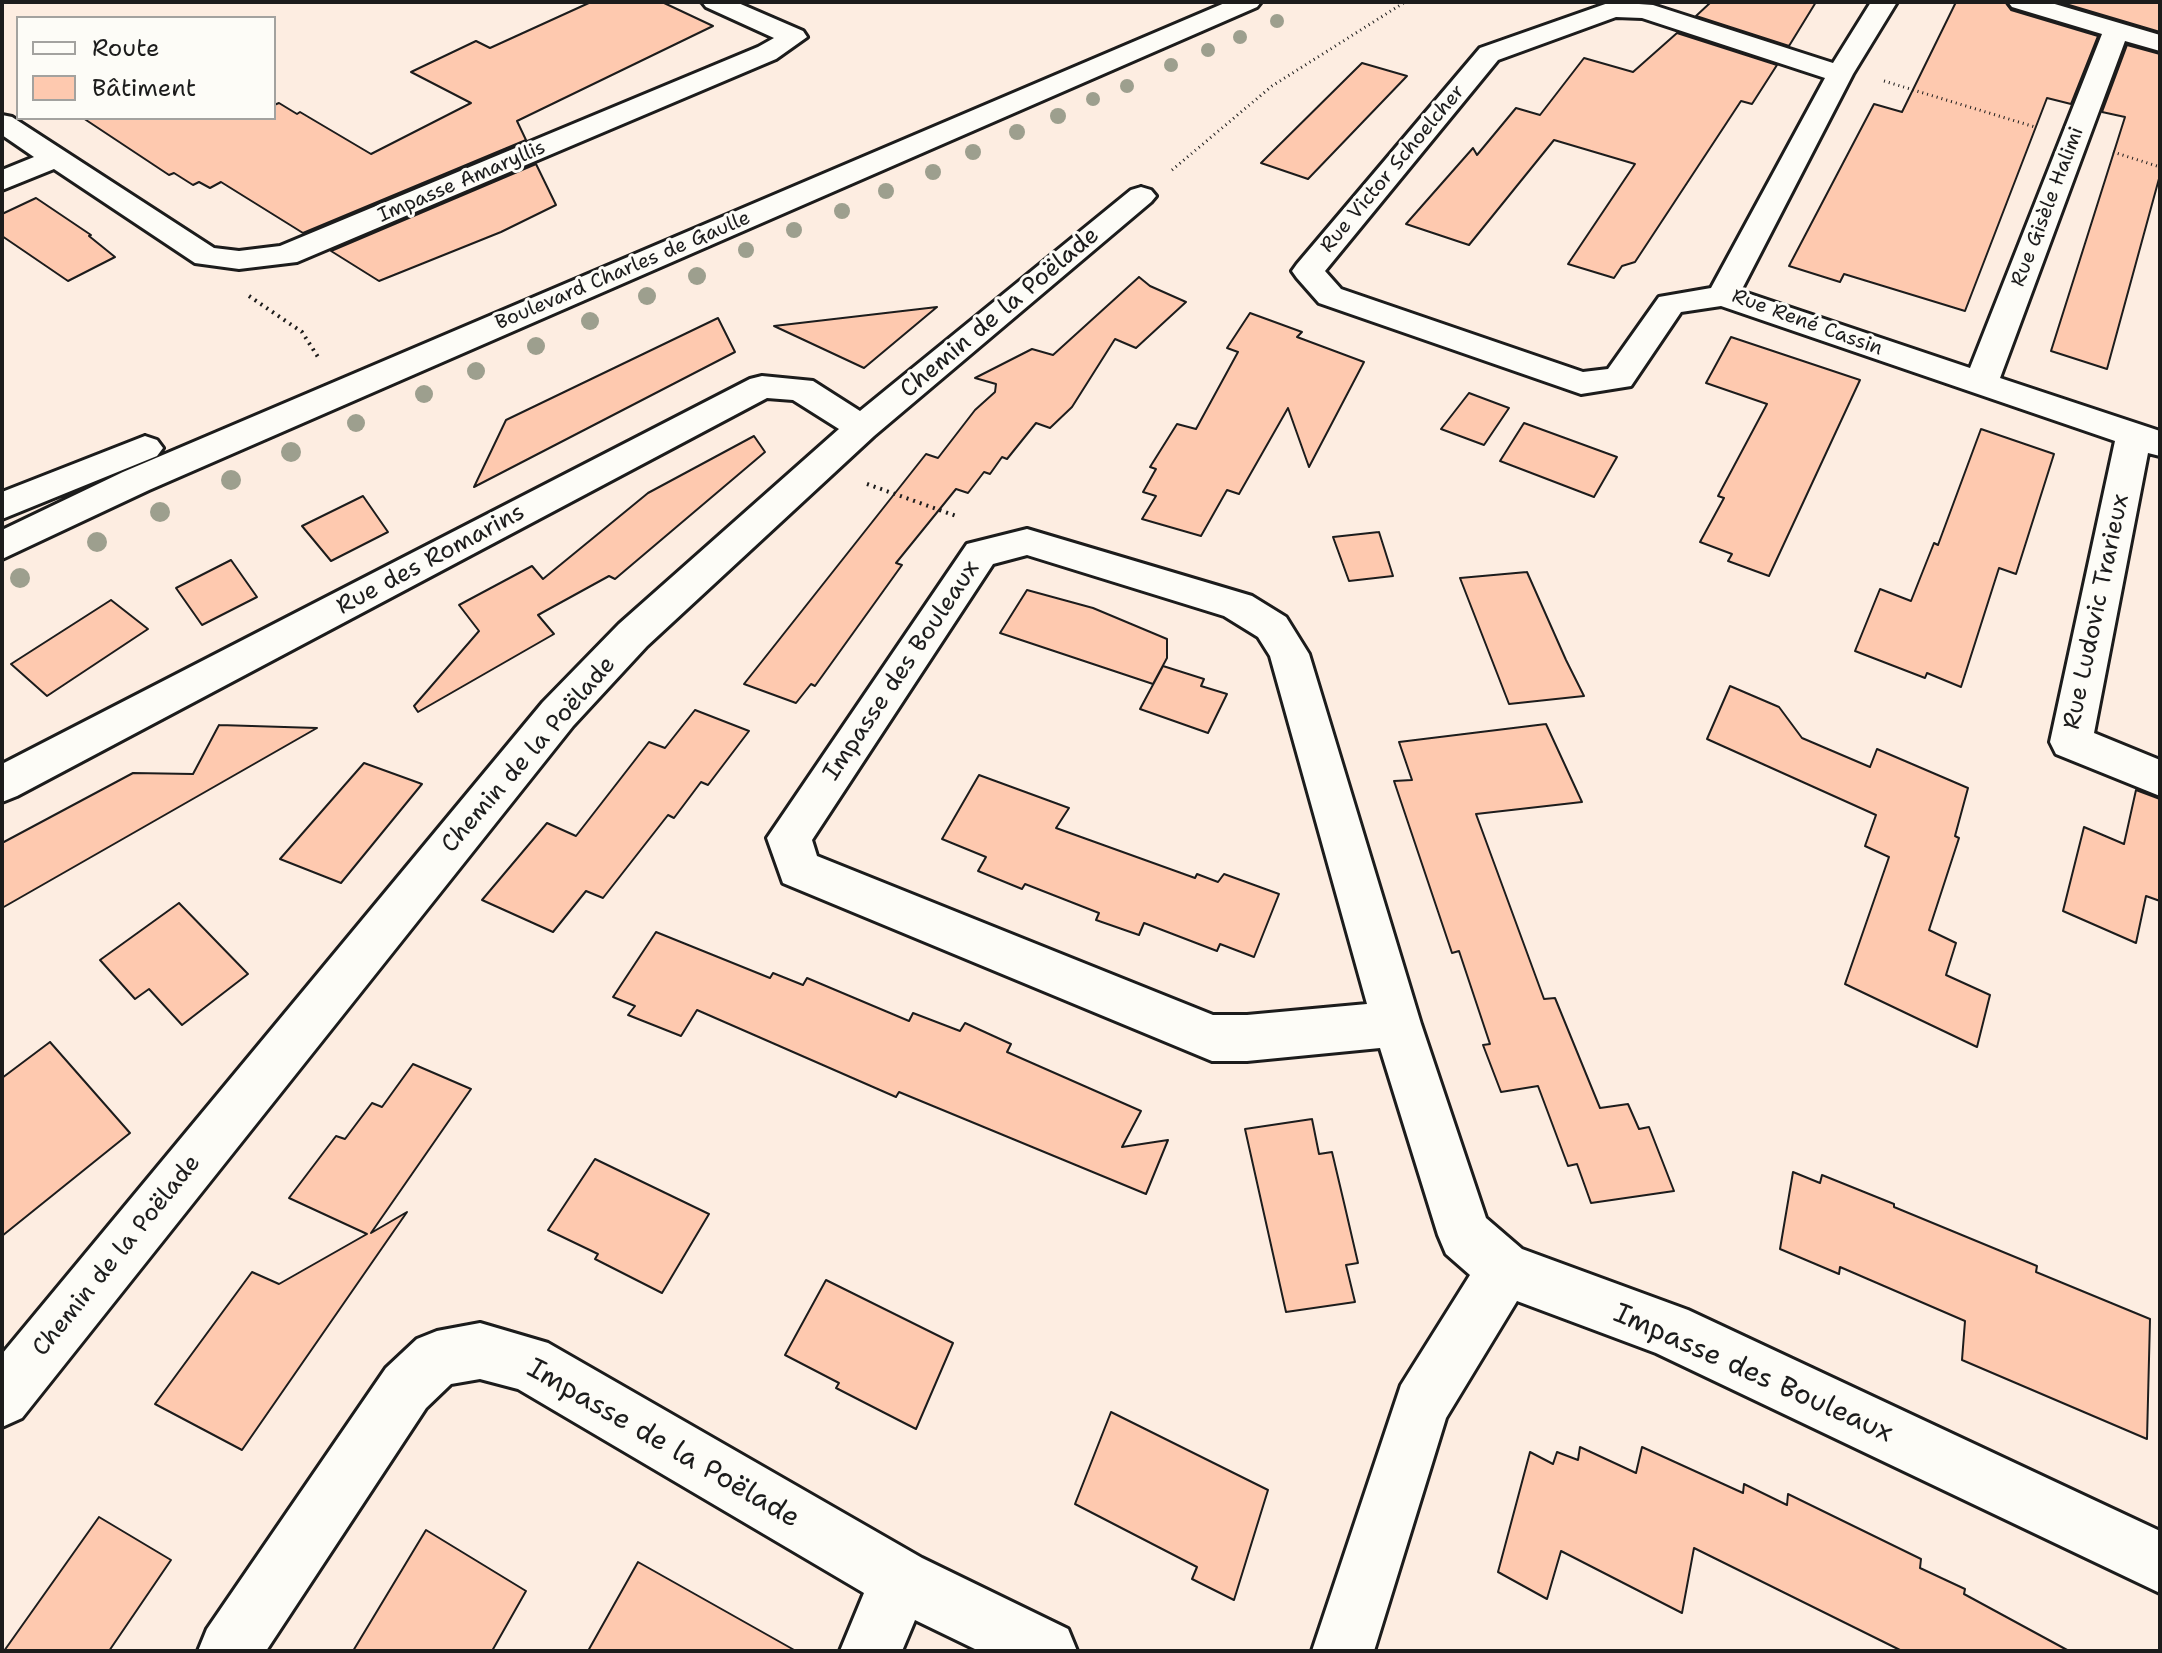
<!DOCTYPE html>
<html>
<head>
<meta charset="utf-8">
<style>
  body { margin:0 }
  #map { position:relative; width:2162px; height:1653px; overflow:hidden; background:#fdede1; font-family:"Shantell Sans",sans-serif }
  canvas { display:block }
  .frame { position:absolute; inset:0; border:4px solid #1c1c1c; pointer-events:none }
  .legend { position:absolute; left:16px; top:16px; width:260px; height:104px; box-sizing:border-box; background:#fdfcf7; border:2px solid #a3a29f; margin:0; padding:10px 14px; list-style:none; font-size:24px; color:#1c1c1c }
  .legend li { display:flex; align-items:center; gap:16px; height:40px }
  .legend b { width:40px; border:2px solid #a3a29f }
</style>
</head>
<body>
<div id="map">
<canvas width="2162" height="1653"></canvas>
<div class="frame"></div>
<ul class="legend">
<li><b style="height:10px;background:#fdfcf7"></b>Route</li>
<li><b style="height:22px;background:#fec9af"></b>Bâtiment</li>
</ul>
</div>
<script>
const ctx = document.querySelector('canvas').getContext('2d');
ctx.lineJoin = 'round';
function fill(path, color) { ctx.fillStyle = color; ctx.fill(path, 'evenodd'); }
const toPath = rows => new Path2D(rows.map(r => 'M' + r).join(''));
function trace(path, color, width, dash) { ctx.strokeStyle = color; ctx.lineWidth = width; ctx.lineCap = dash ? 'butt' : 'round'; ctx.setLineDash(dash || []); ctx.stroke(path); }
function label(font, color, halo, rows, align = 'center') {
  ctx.font = font + ' "Shantell Sans",sans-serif'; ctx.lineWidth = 6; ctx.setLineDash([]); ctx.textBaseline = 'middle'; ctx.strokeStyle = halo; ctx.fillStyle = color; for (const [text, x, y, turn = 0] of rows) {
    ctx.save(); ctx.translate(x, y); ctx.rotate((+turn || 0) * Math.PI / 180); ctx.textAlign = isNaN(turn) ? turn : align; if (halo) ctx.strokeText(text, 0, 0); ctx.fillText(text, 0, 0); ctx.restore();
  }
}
const building = toPath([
  [591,2,662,2,713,26,517,121,526,140,303,233,221,182,210,188,199,182,193,185,174,173,169,175,83,118,274,118,274,105,279,103,297,114,300,112,371,154,471,103,411,72,476,41,490,48,591,2],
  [1711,2,1816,2,1789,46,1696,16,1711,2],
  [1956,2,2005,2,2011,10,2098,36,2071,104,2047,98,1965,311,1844,274,1840,282,1789,266,1874,104,1902,112,1956,2],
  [2059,2,2160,2,2160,32,2059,2],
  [1677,33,1777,65,1752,104,1741,101,1635,262,1622,266,1614,278,1568,264,1635,164,1554,140,1469,245,1406,224,1473,148,1477,155,1516,108,1540,115,1584,58,1633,72,1677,33],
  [2127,45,2160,54,2160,175,2107,369,2051,351,2125,117,2102,112,2127,45],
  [1362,63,1407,76,1308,179,1261,163,1362,63],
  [536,164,556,205,501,232,379,281,331,251,536,164],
  [36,198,91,235,89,236,115,257,68,281,2,236,2,214,36,198],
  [1139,277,1150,286,1186,302,1136,348,1115,339,1072,407,1050,428,1036,423,1007,459,1002,457,990,474,984,472,968,493,956,489,896,563,902,565,815,686,811,684,796,703,744,684,926,454,938,458,975,410,995,392,996,384,975,378,1032,349,1053,355,1139,277],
  [937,307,864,368,774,326,937,307],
  [1250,313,1302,332,1297,337,1364,362,1309,467,1288,408,1239,494,1227,490,1201,536,1142,519,1156,496,1143,492,1156,469,1150,467,1177,424,1196,429,1238,352,1227,348,1250,313],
  [718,318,735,352,474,487,506,420,718,318],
  [1731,337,1860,380,1769,576,1728,561,1732,554,1700,542,1724,498,1718,496,1767,404,1706,383,1731,337],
  [1469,393,1509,408,1484,445,1441,429,1469,393],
  [1524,423,1617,457,1594,497,1500,461,1524,423],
  [1981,429,2054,454,2016,574,1999,568,1961,687,1927,673,1925,678,1855,651,1880,589,1911,601,1934,543,1938,545,1981,429],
  [754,436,765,452,615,579,609,576,538,615,554,634,418,712,414,706,479,631,459,605,532,566,543,579,648,493,754,436],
  [363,496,388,532,331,561,302,526,363,496],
  [1379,532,1393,576,1349,581,1333,537,1379,532],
  [231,560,257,597,202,625,176,588,231,560],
  [1527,572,1566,660,1584,696,1509,704,1460,578,1527,572],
  [1027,590,1093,608,1167,639,1167,658,1153,684,1000,633,1027,590],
  [111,600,148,629,47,696,11,664,111,600],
  [1163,666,1204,679,1201,686,1227,694,1208,733,1140,709,1163,666],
  [1730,686,1779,707,1802,738,1870,767,1877,749,1968,788,1955,836,1959,838,1929,930,1956,943,1946,975,1990,995,1977,1047,1845,984,1889,857,1865,846,1876,815,1707,739,1730,686],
  [695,710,749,731,708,785,701,782,674,818,668,815,603,898,586,891,553,932,482,900,547,823,576,836,649,742,665,748,695,710],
  [1546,724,1582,802,1476,814,1544,999,1555,998,1600,1108,1628,1104,1639,1129,1649,1127,1674,1191,1591,1203,1577,1164,1568,1166,1538,1086,1501,1092,1483,1045,1490,1044,1459,951,1452,953,1394,781,1412,780,1399,742,1546,724],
  [219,725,317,728,2,908,2,843,133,773,193,774,219,725],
  [364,763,422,784,341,883,280,859,364,763],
  [979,775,1069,808,1056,828,1195,878,1197,874,1218,882,1224,874,1279,894,1254,957,1220,944,1217,951,1144,923,1139,935,1096,920,1099,913,1025,884,1022,889,978,871,986,857,942,839,979,775],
  [2136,790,2160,799,2160,901,2146,896,2136,943,2063,911,2084,827,2124,844,2136,790],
  [179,903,248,974,182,1025,149,989,135,999,100,960,179,903],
  [656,932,770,978,773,973,803,985,807,978,909,1021,913,1013,960,1031,965,1023,1011,1044,1007,1052,1141,1111,1122,1147,1168,1140,1146,1194,899,1092,896,1097,697,1010,681,1036,628,1015,635,1006,613,997,656,932],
  [50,1042,130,1133,2,1236,2,1078,50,1042],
  [413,1064,471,1089,371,1233,407,1212,242,1450,155,1404,252,1272,279,1284,367,1234,289,1198,336,1136,345,1139,372,1103,382,1107,413,1064],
  [1312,1119,1319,1154,1332,1152,1345,1207,1358,1263,1346,1265,1355,1302,1286,1312,1245,1129,1312,1119],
  [595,1159,709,1214,662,1293,595,1259,598,1254,548,1230,595,1159],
  [1793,1172,1820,1183,1822,1175,1894,1204,1894,1207,2037,1266,2036,1272,2150,1319,2147,1439,1962,1360,1965,1321,1840,1267,1839,1274,1780,1249,1793,1172],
  [826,1280,953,1343,916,1429,836,1388,839,1383,785,1355,826,1280],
  [1111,1412,1268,1490,1234,1600,1192,1579,1197,1567,1075,1504,1111,1412],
  [1580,1447,1636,1473,1642,1447,1743,1493,1744,1484,1787,1505,1788,1494,1921,1559,1920,1568,1965,1589,1964,1594,2069,1651,1902,1651,1694,1548,1682,1613,1561,1551,1547,1599,1498,1572,1530,1452,1553,1464,1557,1452,1578,1460,1580,1447],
  [99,1517,171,1560,109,1651,4,1651,99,1517],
  [426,1530,526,1591,492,1651,353,1651,426,1530],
  [638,1562,796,1651,588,1651,638,1562]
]);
fill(building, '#fec9af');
trace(building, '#1c1c1c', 2);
const street = toPath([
  [702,2,736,2,803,31,807,37,776,59,297,262,239,269,195,263,54,169,2,190,2,170,34,157,2,135,2,115,12,117,214,248,239,251,280,246,758,47,774,38,706,7,702,2],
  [1227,2,1261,2,1257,7,149,490,2,559,2,530,123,472,1227,2],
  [1611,2,1653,5,1833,63,1871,2,1897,2,1853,74,1741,291,1970,368,2102,34,2012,7,2008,2,2048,2,2160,35,2160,51,2125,41,2000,378,2160,431,2160,456,2148,453,2094,733,2160,760,2160,796,2056,754,2050,742,2115,441,1721,306,1681,312,1631,386,1581,394,1319,303,1297,278,1292,271,1297,264,1480,48,1611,2],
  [1616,17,1642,18,1825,78,1711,288,1659,297,1608,369,1583,372,1341,289,1325,271,1498,60,1616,17],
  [1141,187,1151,190,1156,196,1151,202,874,436,647,646,573,726,22,1418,2,1427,2,1354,543,702,619,624,839,429,793,400,767,398,17,796,2,802,2,764,750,379,762,376,813,381,860,411,1131,190,1141,187],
  [145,436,157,440,163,448,157,456,2,519,2,492,145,436],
  [1027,529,1252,596,1286,617,1309,654,1421,1024,1486,1218,1522,1249,1688,1310,2160,1531,2160,1593,1656,1353,1517,1301,1446,1418,1374,1651,1312,1651,1401,1385,1470,1275,1446,1254,1438,1235,1380,1048,1247,1061,1212,1061,783,883,767,838,967,544,1027,529],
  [1027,555,1224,616,1258,637,1270,656,1367,1004,1247,1015,1213,1015,817,856,812,840,993,564,1027,555],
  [480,1323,548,1343,922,1558,1068,1629,1077,1651,979,1651,915,1620,902,1651,840,1651,864,1593,518,1389,480,1379,451,1384,426,1408,266,1651,198,1651,207,1629,386,1368,417,1339,437,1331,480,1323]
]);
trace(street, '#1c1c1c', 6);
trace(toPath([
  [1884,81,2035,127],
  [2113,152,2160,167],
  [1172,170,1272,86,1405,2]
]), '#1c1c1c', 3, [1, 4]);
trace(toPath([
  [249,296,302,332,318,357],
  [867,484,959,517]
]), '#1c1c1c', 4, [2, 5]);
fill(street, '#fdfcf7');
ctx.fillStyle = '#9d9f8e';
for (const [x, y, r] of [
  [1277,21,7],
  [1240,37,7],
  [1208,50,7],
  [1171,65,7],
  [1127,86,7],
  [1093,99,7],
  [1058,116,8],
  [1017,132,8],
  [973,152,8],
  [933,172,8],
  [886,191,8],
  [842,211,8],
  [794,230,8],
  [746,250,8],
  [697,276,9],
  [647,296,9],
  [590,321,9],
  [536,346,9],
  [476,371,9],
  [424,394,9],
  [356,423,9],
  [291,452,10],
  [231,480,10],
  [160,512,10],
  [97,542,10],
  [20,578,10]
]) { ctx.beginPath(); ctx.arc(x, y, r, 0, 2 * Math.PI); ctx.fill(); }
label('20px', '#1c1c1c', '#fdfcf7', [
  ["Rue Victor Schoelcher",1393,169,-50],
  ["Impasse Amaryllis",462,182,-23],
  ["Rue Gisèle Halimi",2048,207,-69],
  ["Boulevard Charles de Gaulle",623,271,-23],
  ["Rue René Cassin",1807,323,20]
]);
label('24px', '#1c1c1c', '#fdfcf7', [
  ["Chemin de la Poëlade",1000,313,-40],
  ["Rue des Romarins",431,560,-28],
  ["Rue Ludovic Trarieux",2097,612,-78],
  ["Impasse des Bouleaux",902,671,-56],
  ["Chemin de la Poëlade",529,755,-49],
  ["Chemin de la Poëlade",117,1256,-51]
]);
label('28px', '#1c1c1c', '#fdfcf7', [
  ["Impasse des Bouleaux",1753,1374,24],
  ["Impasse de la Poëlade",663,1444,30]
]);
</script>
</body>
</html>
